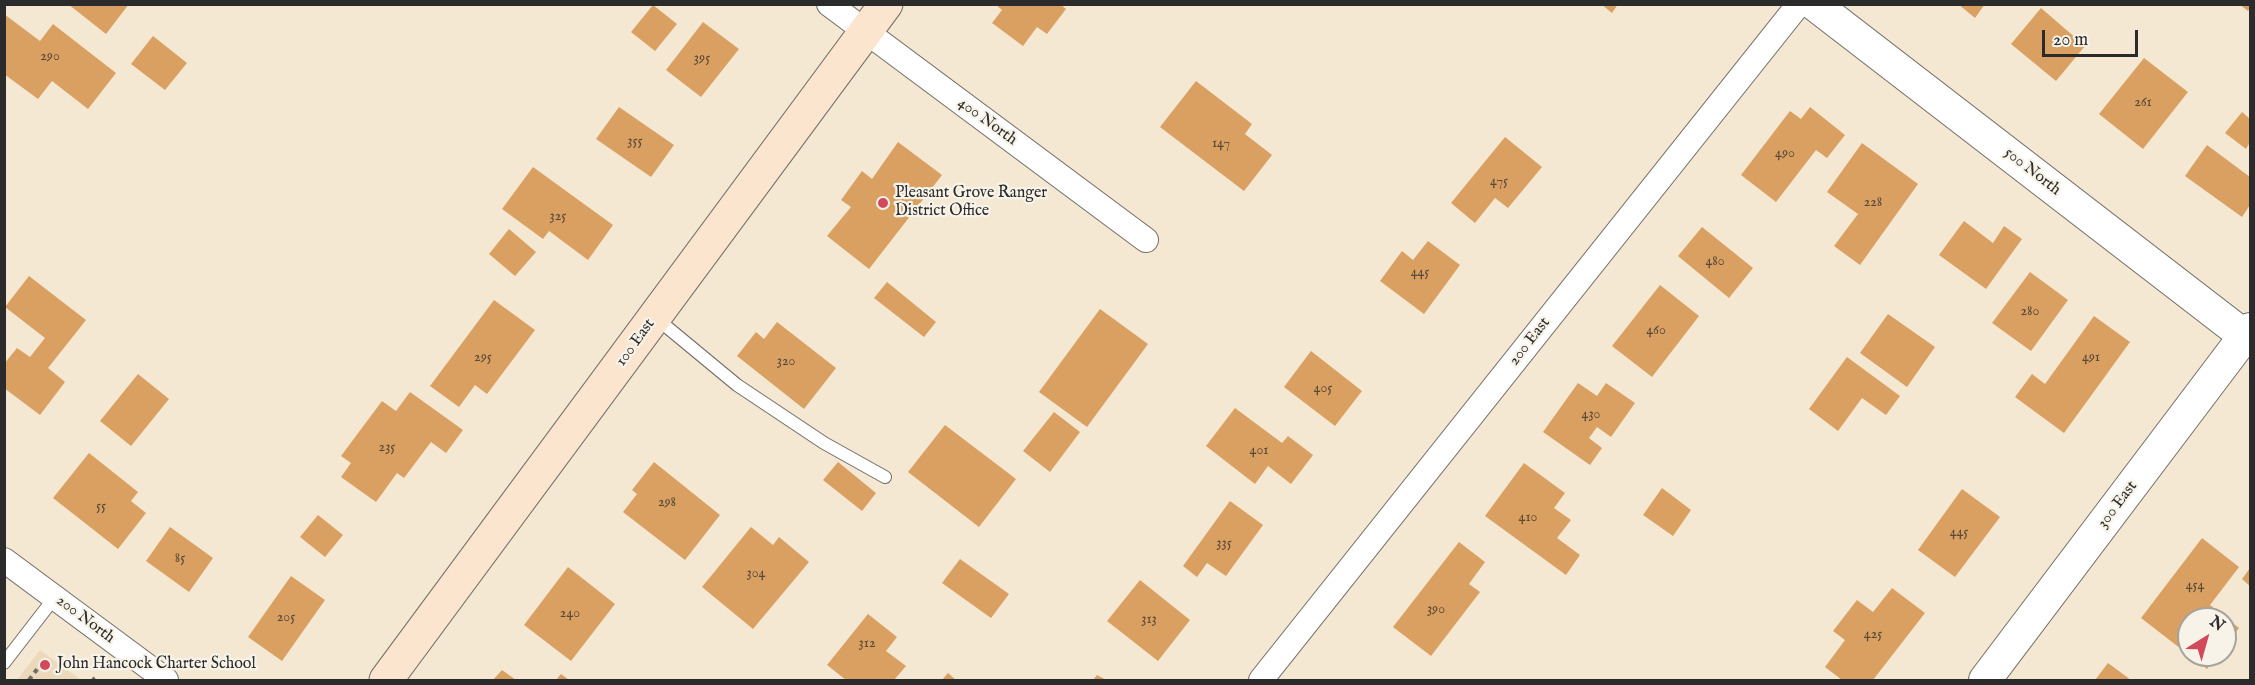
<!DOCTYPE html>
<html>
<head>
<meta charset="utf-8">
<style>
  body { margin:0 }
  #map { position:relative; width:2255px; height:685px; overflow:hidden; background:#f4e8d3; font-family:"IM FELL English",serif }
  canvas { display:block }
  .frame { position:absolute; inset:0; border:6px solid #2b2b2b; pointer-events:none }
  .north { position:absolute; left:2177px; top:607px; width:60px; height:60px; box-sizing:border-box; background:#f7f3e8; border:2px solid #a5a39c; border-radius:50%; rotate:37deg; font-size:16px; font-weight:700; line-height:24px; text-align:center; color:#2b2b2b }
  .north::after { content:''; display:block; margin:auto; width:21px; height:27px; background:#d1495b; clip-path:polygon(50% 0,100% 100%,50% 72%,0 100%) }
  .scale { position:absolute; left:2042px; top:30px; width:96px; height:27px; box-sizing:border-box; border:3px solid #2b2b2b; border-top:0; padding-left:8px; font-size:18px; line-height:21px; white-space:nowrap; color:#2b2b2b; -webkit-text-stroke:4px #f7f3e8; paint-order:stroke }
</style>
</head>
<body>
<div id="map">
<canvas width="2255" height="685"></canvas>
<div class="frame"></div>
<div class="north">N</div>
<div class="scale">20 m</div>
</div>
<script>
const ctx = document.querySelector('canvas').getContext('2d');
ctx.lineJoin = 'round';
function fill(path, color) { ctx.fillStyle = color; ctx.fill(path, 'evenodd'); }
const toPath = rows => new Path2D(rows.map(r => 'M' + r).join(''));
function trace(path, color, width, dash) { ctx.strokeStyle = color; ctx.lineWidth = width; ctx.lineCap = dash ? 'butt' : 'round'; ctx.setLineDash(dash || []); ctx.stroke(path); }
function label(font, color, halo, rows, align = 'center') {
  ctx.font = font + ' "IM FELL English",serif'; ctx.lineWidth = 4.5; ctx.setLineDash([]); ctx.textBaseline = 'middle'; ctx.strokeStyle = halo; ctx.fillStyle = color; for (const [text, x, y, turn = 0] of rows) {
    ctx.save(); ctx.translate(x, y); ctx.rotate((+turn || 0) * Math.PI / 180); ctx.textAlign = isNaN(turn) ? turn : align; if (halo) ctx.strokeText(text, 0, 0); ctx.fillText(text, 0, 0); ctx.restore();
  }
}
fill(toPath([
  [40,650,81,680,17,680]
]), '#ecd8ba');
fill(toPath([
  [68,4,129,4,106,34],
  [995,4,1060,4,1066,9,1047,34,1037,27,1023,46,992,23,1002,10],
  [1601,4,1618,4,1612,13],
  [1958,4,1985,4,1975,18],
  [2239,4,2250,4,2250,8,2248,11],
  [653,5,677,24,655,51,631,32],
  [2041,8,2085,46,2056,81,2011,44],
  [4,14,40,41,53,24,116,73,88,109,52,81,38,99,4,74],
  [703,22,739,49,701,97,666,70],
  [153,36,187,63,165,90,131,64],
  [2144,58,2188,92,2143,149,2099,114],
  [1196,81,1252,124,1245,134,1272,155,1244,191,1160,127],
  [619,107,674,145,651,177,596,139],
  [1810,107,1845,135,1827,158,1816,150,1776,202,1741,175,1790,111,1801,119],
  [2242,112,2250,119,2250,142,2246,149,2225,133],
  [1505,137,1542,167,1508,208,1495,198,1475,223,1451,203],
  [898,142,942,175,869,269,827,236,851,207,841,200,862,171,872,179],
  [1862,143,1918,184,1860,265,1834,246,1858,214,1827,192],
  [2207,145,2250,177,2250,205,2242,217,2185,176],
  [533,167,613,225,588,260,549,231,543,239,502,209],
  [1964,221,1993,243,2004,226,2022,239,1986,289,1939,255],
  [1702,227,1753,268,1729,298,1678,256],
  [509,229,536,252,515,276,489,254],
  [1428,241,1460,265,1424,314,1380,281,1402,251,1413,260],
  [2030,272,2068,300,2031,351,1992,323],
  [29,276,86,320,48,368,65,382,40,415,4,388,4,364,17,348,30,357,45,338,5,307],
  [887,282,936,322,924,337,874,298],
  [1660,285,1699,316,1652,377,1612,346],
  [494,300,535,330,487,394,475,385,459,407,430,386],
  [1100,309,1148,344,1087,427,1039,392],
  [1888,314,1935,347,1907,387,1860,353],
  [2094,316,2130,342,2064,433,2015,397,2032,374,2045,384],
  [777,322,836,368,804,409,737,356,756,332,764,339],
  [1311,351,1362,391,1335,426,1284,387],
  [1847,357,1900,396,1886,415,1862,398,1838,431,1809,409],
  [138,374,169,399,131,446,100,421],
  [1578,383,1597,396,1606,383,1635,403,1611,437,1597,427,1589,438,1602,448,1590,465,1543,432],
  [410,392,463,430,446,453,431,442,404,478,397,473,376,502,341,477,351,463,341,456,382,401,396,411],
  [1235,408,1282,443,1288,436,1313,455,1291,484,1268,466,1255,484,1206,446],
  [1054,412,1080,432,1050,472,1023,451],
  [945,425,1016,479,979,527,908,472],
  [89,453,138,492,131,501,146,513,118,549,53,498],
  [654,462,720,515,685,560,623,512,637,494,632,490],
  [838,462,876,493,862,511,823,480],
  [1524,463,1565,493,1554,508,1571,520,1557,538,1580,555,1566,575,1485,516],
  [1662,488,1691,510,1673,536,1643,515],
  [1962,489,2000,517,1955,577,1918,550],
  [1230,501,1263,525,1226,576,1207,563,1197,577,1183,566],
  [318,515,343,535,325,557,300,537],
  [170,527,213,558,189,592,146,561],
  [751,527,773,545,779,537,809,562,753,629,702,587],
  [2202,538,2239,567,2210,605,2239,628,2225,646,2225,619,2189,619,2189,655,2218,655,2207,669,2141,618],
  [1459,542,1485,562,1469,584,1480,592,1431,656,1393,627],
  [960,559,1009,594,991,618,942,583],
  [568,567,615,604,571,661,524,625],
  [2250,568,2250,586,2242,579],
  [291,576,325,600,282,661,248,637],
  [1140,580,1190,620,1158,661,1107,621],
  [1892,588,1925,613,1873,680,1842,680,1825,667,1845,640,1833,631,1857,600,1873,612],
  [868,614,897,637,886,651,906,666,894,680,846,680,827,665],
  [2108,663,2131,680,2095,680],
  [502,670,516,680,493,680],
  [948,673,956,680,942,680],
  [561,674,569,680,556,680],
  [1097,675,1106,680,1093,680]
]), '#daa061');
const service = toPath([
  [656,318,737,385,824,443,885,477],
  [4,663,55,597]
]);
const minor = toPath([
  [829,4,1146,240],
  [4,560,166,680],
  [1261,680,1799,4]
]);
const tertiary = toPath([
  [1814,4,2250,340],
  [1985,680,2250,329]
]);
const secondary = toPath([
  [386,680,886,4]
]);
trace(service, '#716d66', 14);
trace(minor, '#716d66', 26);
trace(tertiary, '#716d66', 34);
trace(secondary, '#716d66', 35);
trace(toPath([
  [29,680,38,668],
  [93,680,95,678]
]), '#716d66', 4, [4.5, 4.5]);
trace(service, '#fff', 12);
trace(minor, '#fff', 24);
trace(tertiary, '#fff', 32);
trace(secondary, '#fbe5cf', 33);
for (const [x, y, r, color] of [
  [883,203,6,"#d1495b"],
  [45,665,6,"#d1495b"]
]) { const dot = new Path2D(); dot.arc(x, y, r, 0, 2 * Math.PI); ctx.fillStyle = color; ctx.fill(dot); trace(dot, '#f7f3e8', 2); }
label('14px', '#574838', null, [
  ["290",50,57],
  ["395",702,59],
  ["261",2143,103],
  ["355",635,142],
  ["147",1221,144],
  ["490",1785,154],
  ["475",1499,182],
  ["228",1873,203],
  ["325",558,217],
  ["480",1715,262],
  ["445",1420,273],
  ["280",2030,312],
  ["460",1656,331],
  ["295",483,358],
  ["491",2091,358],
  ["320",786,362],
  ["405",1323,389],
  ["430",1591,415],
  ["235",387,448],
  ["401",1259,451],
  ["298",667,503],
  ["55",101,507],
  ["410",1528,518],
  ["445",1959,533],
  ["335",1224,544],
  ["85",180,559],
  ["304",756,574],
  ["454",2195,586],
  ["390",1436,610],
  ["240",570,614],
  ["205",286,618],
  ["313",1149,620],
  ["425",1873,635],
  ["312",867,644]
]);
label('16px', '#2b2b2b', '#f7f3e8', [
  ["400 North",987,122,36],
  ["500 North",2032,172,38],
  ["200 East",1530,342,-52],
  ["100 East",636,343,-54],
  ["300 East",2118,505,-53],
  ["200 North",85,620,37]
]);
label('16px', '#2b2b2b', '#f7f3e8', [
  ["Pleasant Grove Ranger",895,194],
  ["District Office",895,212],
  ["John Hancock Charter School",57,665]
], 'left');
</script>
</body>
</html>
